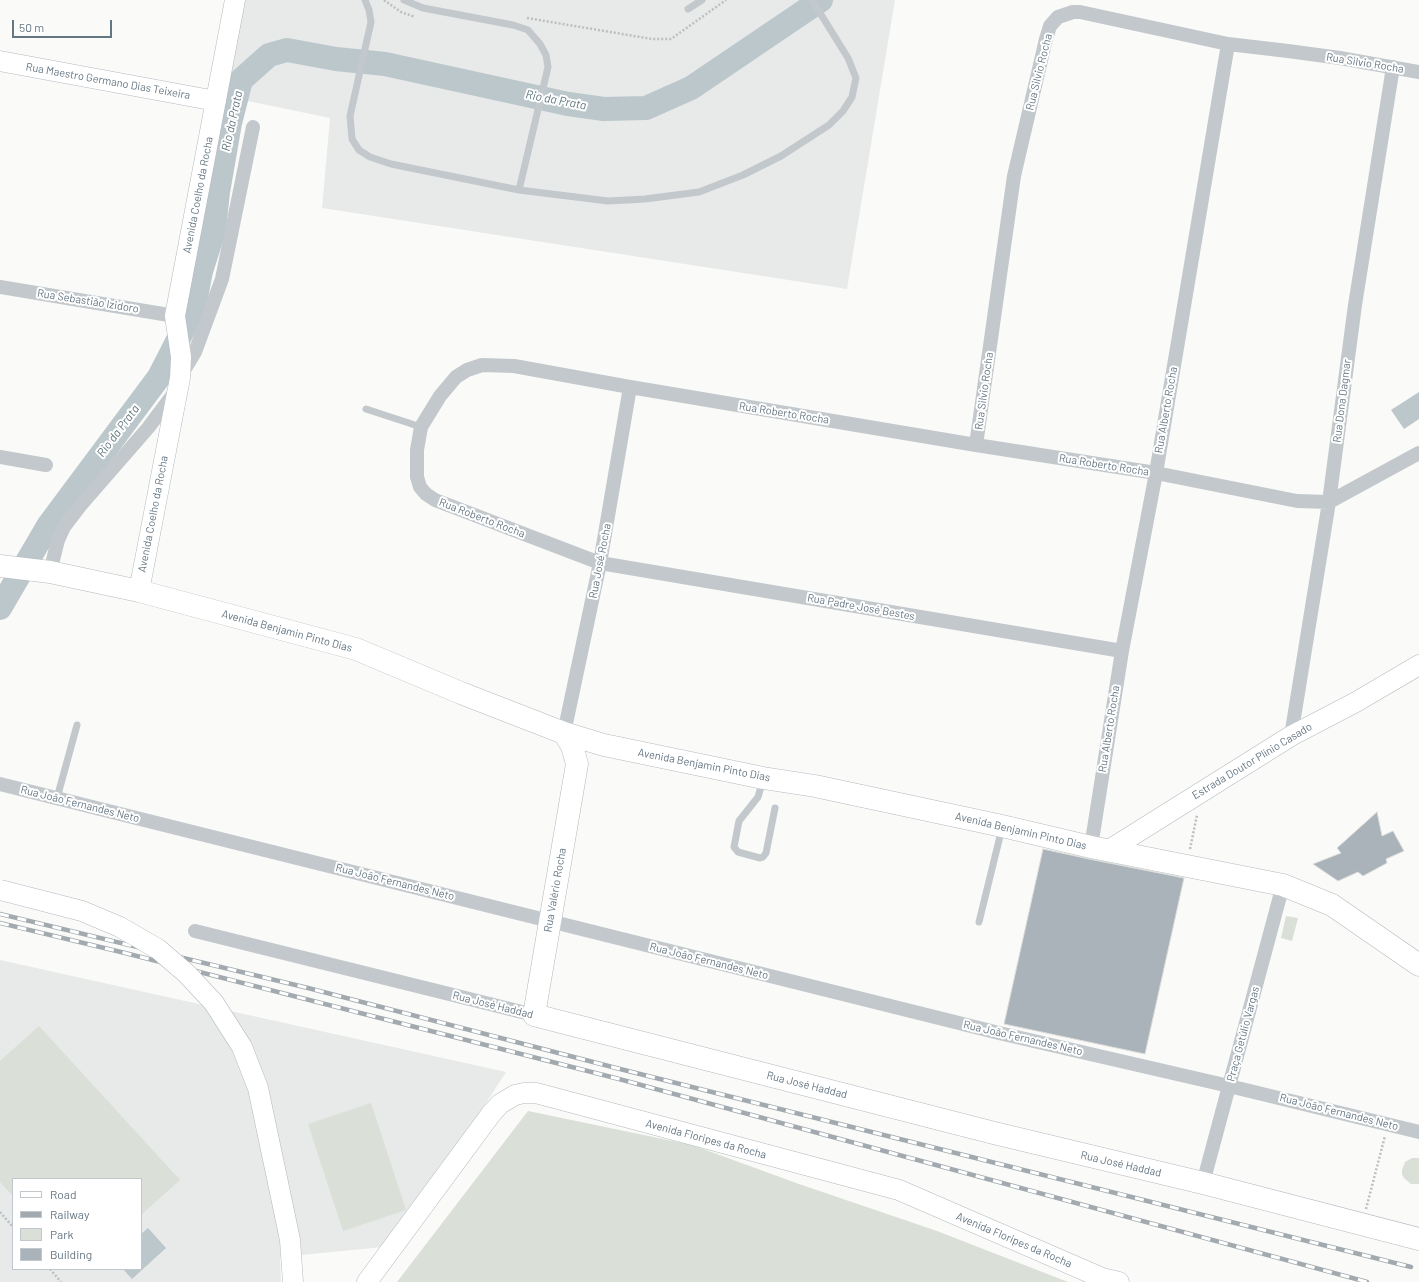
<!DOCTYPE html>
<html>
<head>
<meta charset="utf-8">
<style>
  body { margin:0 }
  #map { position:relative; width:1419px; height:1282px; overflow:hidden; background:#fafaf8; font-family:Barlow,sans-serif }
  canvas { display:block }
  .legend { position:absolute; left:12px; top:1178px; width:130px; height:92px; box-sizing:border-box; background:#fff; border:1px solid #c1c8cd; margin:0; padding:5px 7px; list-style:none; font-size:12px; color:#657683 }
  .legend li { display:flex; align-items:center; gap:8px; height:20px }
  .legend b { width:20px; border:1px solid #c1c8cd }
  .scale { position:absolute; left:12px; top:20px; width:100px; height:18px; box-sizing:border-box; border:2px solid #657683; border-top:0; padding-left:5px; font-size:12px; line-height:14px; white-space:nowrap; color:#657683; -webkit-text-stroke:3px #fff; paint-order:stroke }
</style>
</head>
<body>
<div id="map">
<canvas width="1419" height="1282"></canvas>
<ul class="legend">
<li><b style="height:5px;background:#fff"></b>Road</li>
<li><b style="height:5px;background:#a2aab0"></b>Railway</li>
<li><b style="height:11px;background:#dadfd7"></b>Park</li>
<li><b style="height:11px;background:#aab3b9"></b>Building</li>
</ul>
<div class="scale">50 m</div>
</div>
<script>
const ctx = document.querySelector('canvas').getContext('2d');
ctx.lineJoin = 'round';
function fill(path, color) { ctx.fillStyle = color; ctx.fill(path, 'evenodd'); }
const toPath = rows => new Path2D(rows.map(r => 'M' + r).join(''));
function trace(path, color, width, dash) { ctx.strokeStyle = color; ctx.lineWidth = width; ctx.lineCap = dash ? 'butt' : 'round'; ctx.setLineDash(dash || []); ctx.stroke(path); }
function label(font, color, halo, rows, align = 'center') {
  ctx.font = font + ' Barlow,sans-serif'; ctx.lineWidth = 4; ctx.setLineDash([]); ctx.textBaseline = 'middle'; ctx.strokeStyle = halo; ctx.fillStyle = color; for (const [text, x, y, turn = 0] of rows) {
    ctx.save(); ctx.translate(x, y); ctx.rotate((+turn || 0) * Math.PI / 180); ctx.textAlign = isNaN(turn) ? turn : align; if (halo) ctx.strokeText(text, 0, 0); ctx.fillText(text, 0, 0); ctx.restore();
  }
}
fill(toPath([
  [237,0,895,0,847,289,322,208,330,118,214,94],
  [0,960,506,1072,394,1246,280,1257,281,1282,0,1282],
  [13,1179,141,1179,141,1269,13,1269]
]), '#e8e9e9');
fill(toPath([
  [1286,916,1298,918,1292,941,1281,938],
  [39,1026,180,1180,141,1215,141,1179,13,1179,13,1196,0,1182,0,1061],
  [371,1103,406,1210,343,1231,308,1124],
  [528,1111,692,1145,799,1184,937,1231,1068,1282,397,1282],
  [1412,1158,1419,1158,1419,1184,1411,1184,1404,1178,1402,1174,1402,1170,1405,1162]
]), '#dadfd7');
fill(toPath([
  [1419,392,1419,419,1404,429,1391,410],
  [148,1228,166,1248,132,1279,123,1269,141,1269,141,1234]
]), '#bbc7cb');
trace(toPath([
  [0,608,48,526,159,377,181,334,194,308,201,271,214,230,218,192,230,123,241,80,269,55,287,50,336,59,385,64,568,104,604,109,646,108,691,88,821,0]
]), '#bbc7cb', 24);
const building = toPath([
  [1377,812,1382,836,1393,831,1404,851,1386,859,1387,863,1363,876,1358,872,1338,881,1313,864,1341,853,1337,848,1377,812],
  [1043,849,1089,859,1184,878,1145,1054,1004,1024,1043,849]
]);
fill(building, '#aab3b9');
trace(building, '#dcdcda', 1);
const secondary = toPath([
  [0,61,216,101],
  [139,591,180,378,181,357,175,316,235,0],
  [1109,850,1291,736,1356,702,1419,665],
  [285,1216,290,1240,293,1282],
  [367,1282,491,1114,500,1104,515,1095,524,1093,536,1093,899,1190,1102,1278,1119,1282]
]);
const primary = toPath([
  [0,566,50,572,139,591,356,649,461,693,564,733,604,745,763,778,815,786,1002,826,1091,847,1283,885,1332,905,1419,965],
  [564,733,572,746,577,764,534,1015,994,1133,1203,1183,1419,1239]
]);
trace(secondary, '#b3babf', 21);
trace(primary, '#b5babe', 23);
trace(toPath([
  [384,0,401,12,415,17],
  [527,18,652,39,671,39,726,0],
  [1190,849,1197,815],
  [1366,1209,1385,1136],
  [0,1212,13,1227],
  [50,1269,61,1282]
]), '#bbbfc2', 2.5, [2, 2]);
trace(toPath([
  [365,0,369,10,371,22,350,116,352,139,359,150,370,157,391,164,519,190,608,201,645,199,699,192,743,175,781,156,829,125,843,111,852,97,856,78,848,58,812,0],
  [404,0,423,8,513,25,528,30,540,44,546,55,548,67,519,190],
  [688,9,702,0],
  [366,409,421,427],
  [763,780,758,797,739,821,734,847,738,852,760,858,763,857,766,853,775,808],
  [57,798,77,725],
  [979,922,1002,828]
]), '#c3c8cc', 7);
trace(toPath([
  [0,287,175,316],
  [181,375,195,352,222,279,253,127],
  [976,445,1014,176,1046,39,1050,26,1058,17,1073,12,1080,12,1228,44,1288,51,1340,58,1419,72],
  [0,457,46,465],
  [50,572,58,540,64,527,80,506,148,428,175,392],
  [1122,651,600,563,435,500,426,494,420,487,417,477,417,450,421,427,440,396,456,377,467,370,482,365,514,366,630,387,976,445,1156,473,1297,501,1329,502,1419,453],
  [564,733,600,563,630,387],
  [1291,736,1329,502,1355,305,1393,67],
  [0,784,999,1033,1229,1086,1419,1132],
  [1091,847,1122,651,1156,473,1228,44],
  [195,931,534,1015],
  [1203,1183,1283,885]
]), '#c3c8cc', 14);
trace(secondary, '#fff', 20);
trace(primary, '#fff', 22);
const rail = toPath([
  [0,914,308,988,620,1069,1411,1267],
  [0,923,125,953,619,1079,1367,1282]
]);
trace(rail, '#a2aab0', 4.5);
trace(rail, '#fff', 3, [9]);
const secondaryBridge = toPath([
  [0,890,82,911,120,927,158,949,187,974,214,1003,242,1047,258,1088,285,1216]
]);
trace(secondaryBridge, '#b3babf', 21, []);
trace(secondaryBridge, '#fff', 20);
label('11px', '#657683', '#fff', [
  ["Rua Silvio Rocha",1365,63,9],
  ["Rua Silvio Rocha",1039,72,-76],
  ["Rua Maestro Germano Dias Teixeira",108,81,10],
  ["Avenida Coelho da Rocha",198,195,-79],
  ["Rua Sebastião Izidoro",88,301,9],
  ["Rua Silvio Rocha",984,391,-82],
  ["Rua Dona Dagmar",1342,401,-83],
  ["Rua Alberto Rocha",1166,410,-80],
  ["Rua Roberto Rocha",784,413,9],
  ["Rua Roberto Rocha",1104,465,9],
  ["Avenida Coelho da Rocha",153,514,-79],
  ["Rua Roberto Rocha",482,518,21],
  ["Rua José Rocha",600,561,-79],
  ["Rua Padre José Bestes",861,607,10],
  ["Avenida Benjamin Pinto Dias",287,631,15],
  ["Rua Alberto Rocha",1109,729,-81],
  ["Estrada Doutor Plínio Casado",1252,761,-31],
  ["Avenida Benjamin Pinto Dias",704,765,11],
  ["Rua João Fernandes Neto",80,804,14],
  ["Avenida Benjamin Pinto Dias",1021,831,13],
  ["Rua João Fernandes Neto",395,882,14],
  ["Rua Valério Rocha",555,890,-80],
  ["Rua João Fernandes Neto",709,961,14],
  ["Rua José Haddad",493,1005,14],
  ["Praça Getúlio Vargas",1243,1034,-75],
  ["Rua João Fernandes Neto",1023,1038,13],
  ["Rua José Haddad",807,1085,14],
  ["Rua João Fernandes Neto",1339,1112,14],
  ["Avenida Floripes da Rocha",706,1139,15],
  ["Rua José Haddad",1121,1164,13],
  ["Avenida Floripes da Rocha",1014,1240,23]
]);
label('italic 12px', '#60757c', '#fff', [
  ["Rio da Prata",556,100,11],
  ["Rio da Prata",232,121,-78],
  ["Rio da Prata",118,431,-53]
]);
</script>
</body>
</html>
